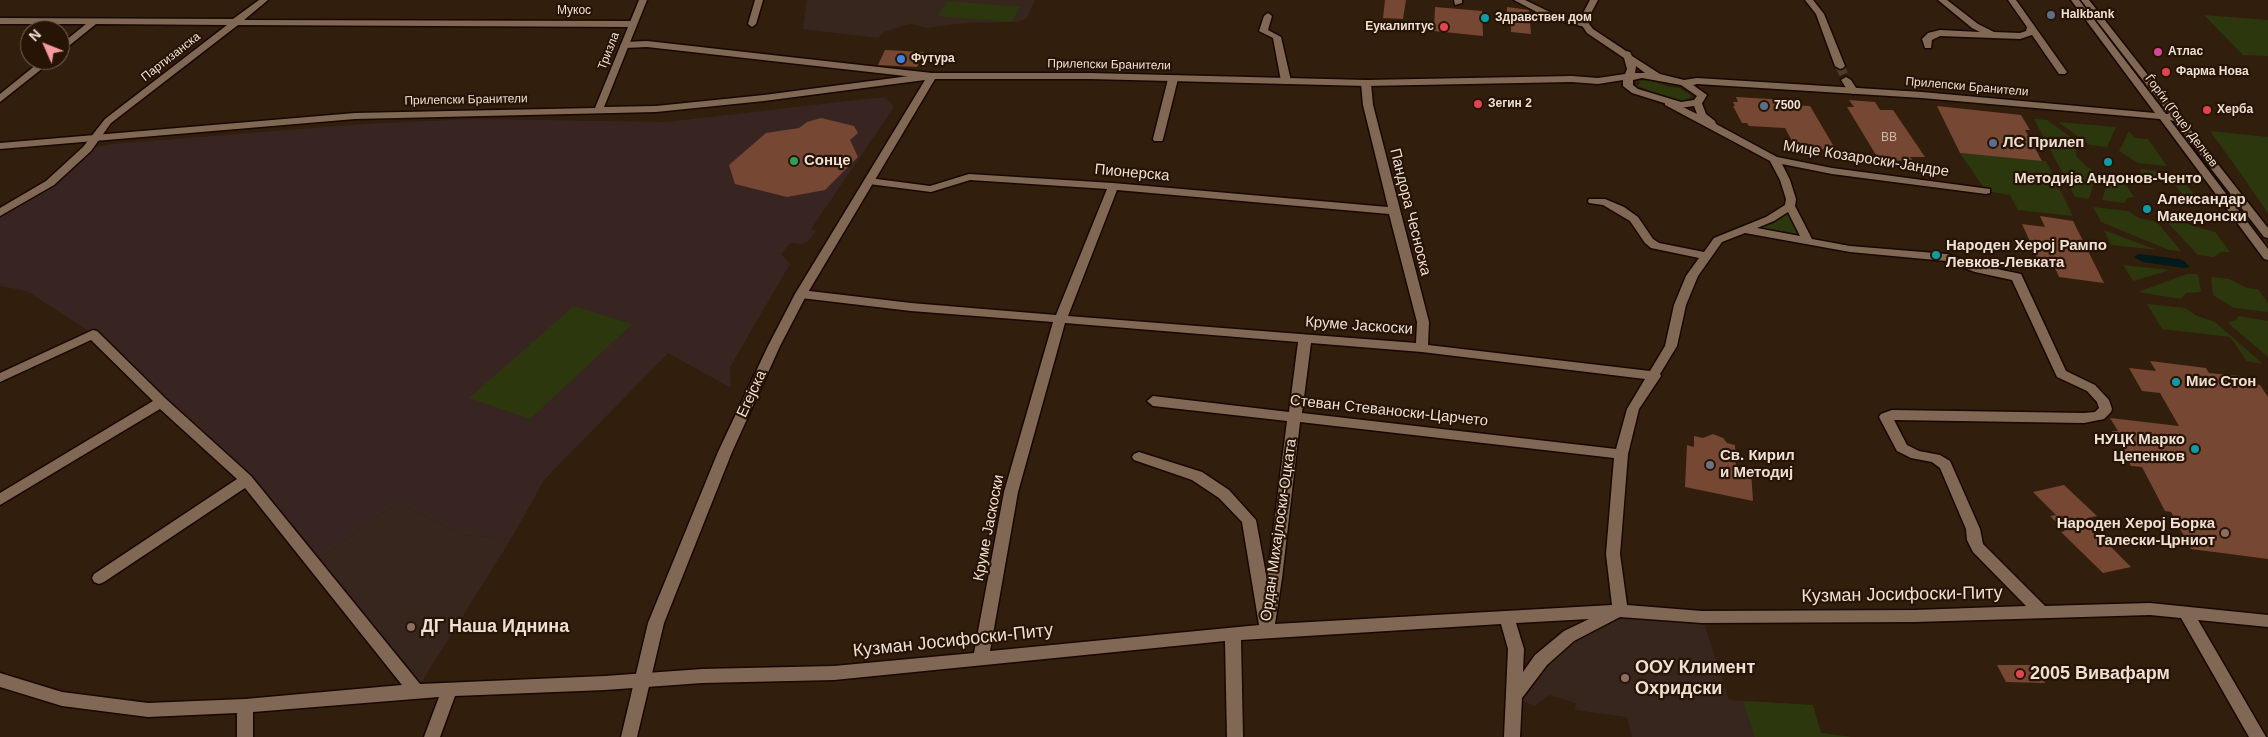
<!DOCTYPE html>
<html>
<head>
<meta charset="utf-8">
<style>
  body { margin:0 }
  #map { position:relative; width:2268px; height:737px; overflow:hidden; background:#321e0c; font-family:Arial,sans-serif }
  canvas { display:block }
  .north { position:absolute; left:20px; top:20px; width:50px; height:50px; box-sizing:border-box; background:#281404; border:1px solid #776557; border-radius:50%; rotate:314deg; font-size:14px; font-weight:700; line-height:20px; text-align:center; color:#eddfd4 }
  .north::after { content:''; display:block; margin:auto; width:18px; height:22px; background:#f59b9e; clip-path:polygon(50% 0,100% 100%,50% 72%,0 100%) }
</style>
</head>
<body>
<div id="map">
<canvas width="2268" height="737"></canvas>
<div class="north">N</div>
</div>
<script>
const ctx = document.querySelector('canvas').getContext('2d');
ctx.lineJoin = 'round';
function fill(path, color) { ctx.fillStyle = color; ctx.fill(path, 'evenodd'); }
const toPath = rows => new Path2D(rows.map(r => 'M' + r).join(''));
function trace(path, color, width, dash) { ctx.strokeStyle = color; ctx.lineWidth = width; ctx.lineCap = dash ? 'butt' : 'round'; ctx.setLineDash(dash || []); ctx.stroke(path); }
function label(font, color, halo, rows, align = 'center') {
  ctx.font = font + ' Arial,sans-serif'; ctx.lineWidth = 4.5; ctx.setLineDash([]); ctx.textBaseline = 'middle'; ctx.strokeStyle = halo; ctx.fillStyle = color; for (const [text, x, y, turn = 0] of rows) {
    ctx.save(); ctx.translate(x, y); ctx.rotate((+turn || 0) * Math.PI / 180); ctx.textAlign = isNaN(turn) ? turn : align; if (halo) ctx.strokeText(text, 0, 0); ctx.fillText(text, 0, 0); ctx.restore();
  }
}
fill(toPath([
  [874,98,886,98,894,107,811,229,816,231,808,241,802,244,790,243,781,254,790,264,730,367,731,388,668,353,544,480,511,539,463,535,398,502,314,563,246,480,93,334,27,291,0,286,0,213,50,183,87,149,113,144,363,124,475,119,667,122]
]), '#382521');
fill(toPath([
  [807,0,1035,0,1026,19,1017,22,965,23,927,28,910,24,884,32,878,38,803,29],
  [398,502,463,535,511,539,416,691,314,563],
  [1620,611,1702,617,1729,700,1813,705,1821,733,1852,737,1632,737,1627,717,1575,710,1576,703,1549,695,1535,706,1513,697,1541,660]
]), '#37261e');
fill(toPath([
  [947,1,1020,7,1012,22,938,16],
  [2204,15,2268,20,2268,56,2243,55],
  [1650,80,1669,87,1680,88,1691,95,1690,98,1683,101,1673,100,1638,86,1640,81],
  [2034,119,2047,120,2083,146,2076,150,2076,156,2087,167,2097,172,2089,199,2075,197],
  [2058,122,2116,127,2107,147,2090,145],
  [2129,131,2135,138,2148,139,2167,166,2138,163,2119,151],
  [2210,131,2268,137,2268,213,2241,174],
  [1960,153,2046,161,2073,216,2018,210,2010,195,1986,191],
  [2141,169,2178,174,2199,201,2187,200,2169,178,2133,183,2128,179,2128,177,2140,173],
  [2110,176,2121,177,2134,197,2128,198,2124,203,2102,200],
  [1790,206,1808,241,1742,229],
  [2093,207,2128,211,2139,218,2157,222,2181,251,2169,250,2101,222],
  [2173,217,2193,226,2215,232,2230,252,2222,252,2213,257,2198,255,2167,222],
  [2104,230,2157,250,2111,245],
  [2123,265,2170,270,2133,281],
  [2187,274,2198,274,2201,292,2186,293,2181,299,2138,292],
  [2211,277,2229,279,2247,288,2258,289,2268,303,2268,312,2234,308,2213,295],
  [2147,304,2185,308,2197,316,2215,322,2263,364,2247,361,2230,337,2162,329],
  [574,306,632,324,530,419,469,398],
  [2238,316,2268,321,2268,357,2228,323,2236,320],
  [1743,701,1813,705,1821,733,1852,737,1755,737]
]), '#2c370d');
fill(toPath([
  [2139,254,2179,259,2184,261,2190,267,2184,268,2143,262,2134,257]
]), '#03191a');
fill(toPath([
  [1385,0,1406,0,1403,19,1383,18],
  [1435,7,1482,11,1483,36,1434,31],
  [1507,7,1529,10,1531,34,1511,32,1511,24,1507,24],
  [885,50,924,52,917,67,878,65],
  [1736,97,1787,100,1790,105,1810,106,1836,150,1796,148,1785,128,1749,126,1747,123,1742,123,1733,106,1735,106,1733,102,1738,102],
  [1849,100,1875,102,1880,110,1893,110,1925,157,1910,157,1913,161,1879,160,1847,107,1854,107],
  [1937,106,2021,115,2030,130,2025,130,2042,161,1960,153],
  [821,118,854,126,858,133,850,140,858,157,825,190,787,197,735,184,729,165,766,133,799,128,807,122],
  [2040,216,2073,221,2104,283,2059,277,2055,268,2041,266,2022,224,2045,227],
  [2150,361,2206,368,2209,373,2251,377,2256,384,2260,385,2268,397,2268,559,2191,549,2171,512,2165,511,2142,467,2131,466,2112,431,2118,431,2110,418,2179,426,2160,393,2142,391,2129,368,2156,371],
  [1713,434,1723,438,1727,443,1735,445,1736,468,1751,471,1753,501,1685,487,1687,445,1694,447,1694,436,1703,438],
  [2064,485,2097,516,2088,518,2096,525,2090,526,2131,567,2103,573,2061,532,2065,531,2050,516,2056,515,2033,492],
  [1997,665,2034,665,2045,683,2006,682]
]), '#764733');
trace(toPath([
  [1840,66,1846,80]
]), '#4e3b2a', 9, [9, 5]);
const street = toPath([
  [259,0,268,0,244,20,632,21,636,24,632,27,238,25,111,123,91,151,54,185,0,216,0,208,46,181,83,147,105,119,227,25,96,24,60,53,60,45,86,24,0,24,0,18,233,19,259,0],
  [755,0,763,0,756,24,752,27,748,24,755,0],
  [1454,0,1462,0,1462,3,1455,5,1454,0],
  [1514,0,1525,0,1554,14,1589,24,1585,27,1548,18,1514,0],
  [1805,0,1813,0,1824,14,1845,66,1843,68,1840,69,1835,66,1816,14,1805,0],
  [1938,0,1947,0,1978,24,1994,32,2020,33,2026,31,2027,27,2008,0,2016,0,2067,72,2065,74,2059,74,2032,35,2020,39,1940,36,1932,40,1931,48,1925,48,1922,39,1928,33,1940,30,1980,32,1972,28,1938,0],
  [1268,13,1272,16,1268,30,1281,37,1291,81,1289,83,1283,83,1281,81,1273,38,1259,31,1264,16,1268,13],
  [647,41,932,73,937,76,932,79,647,47,625,48,620,45,625,42,647,41],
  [42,60,53,60,0,102,0,94,42,60],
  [1173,76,1178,79,1163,139,1162,141,1154,141,1153,139,1168,79,1173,76],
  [1846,77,1851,80,1858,91,1856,93,1853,94,1848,91,1841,80,1846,77],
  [1366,80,1371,83,1373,105,1429,322,1428,345,1650,371,1665,346,1674,305,1686,276,1699,258,1651,248,1645,243,1630,221,1603,205,1589,203,1588,201,1589,199,1605,199,1624,207,1638,217,1653,239,1659,243,1704,252,1714,238,1766,217,1785,205,1786,199,1780,180,1770,161,1665,105,1665,101,1671,101,1697,114,1693,103,1695,101,1701,101,1706,114,1715,121,1716,124,1777,157,1832,168,1990,189,1990,193,1986,194,1832,174,1782,164,1790,180,1796,199,1795,206,1812,239,1850,246,1947,254,1982,266,2021,274,2066,371,2095,385,2109,400,2112,409,2111,412,2104,419,2084,423,1894,420,1907,445,1919,451,1940,455,1950,461,1980,529,1983,544,2045,606,2150,603,2268,615,2268,627,2198,620,2266,737,2249,737,2181,618,2150,615,1915,622,1702,623,1620,617,1574,641,1547,665,1522,698,1520,737,1504,737,1508,649,1501,624,1241,640,1243,737,1227,737,1225,641,834,680,702,683,605,690,455,696,440,737,424,737,439,697,253,712,253,737,237,737,237,713,148,717,62,706,0,687,0,673,62,692,148,703,245,699,402,685,245,488,104,582,99,584,94,582,92,578,94,574,237,479,160,409,0,505,0,493,153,401,91,340,0,382,0,373,93,330,97,331,166,399,251,476,420,684,605,676,702,669,834,666,974,653,1004,492,1053,322,911,311,801,298,795,294,801,290,911,303,1056,315,1107,189,970,180,931,192,869,184,864,181,869,178,930,186,969,174,1113,183,1388,207,1363,105,1361,83,1366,80],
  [1117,190,1389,214,1417,322,1416,343,1068,316,1117,190],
  [1788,212,1800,236,1757,228,1774,221,1788,212],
  [1745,233,1850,252,1946,261,1975,272,2012,280,2057,377,2087,391,2097,402,2099,408,2095,412,2084,413,1892,410,1881,414,1879,417,1897,451,1911,458,1932,462,1940,468,1966,529,1967,540,1973,552,2026,606,1915,610,1702,611,1627,605,1620,554,1628,454,1639,409,1661,376,1660,374,1677,346,1686,305,1698,276,1722,242,1745,233],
  [1065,323,1298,342,1289,412,1153,396,1147,401,1153,406,1287,421,1267,580,1256,520,1229,490,1202,472,1139,452,1134,454,1132,457,1134,460,1192,480,1219,498,1242,522,1259,625,990,651,1018,492,1065,323],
  [1311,343,1422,352,1645,379,1627,409,1616,449,1302,413,1311,343],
  [1300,422,1614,458,1606,554,1612,605,1275,624,1282,578,1300,422],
  [1589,619,1564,631,1535,655,1523,672,1524,649,1516,623,1589,619]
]);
const secondary = toPath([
  [639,0,647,0,604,107,656,106,764,95,932,73,1091,73,1366,80,1572,76,1598,78,1625,74,1627,69,1624,58,1587,33,1581,24,1582,15,1590,0,1598,0,1590,15,1589,24,1593,29,1626,51,1630,52,1632,56,1660,74,1684,80,1697,78,1922,92,2155,113,2071,0,2079,0,2166,114,2169,114,2081,0,2089,0,2268,228,2268,238,2264,237,2174,121,2170,120,2268,249,2268,260,2264,259,2160,119,1922,98,1697,84,1693,85,1707,95,1701,105,1680,108,1632,93,1623,86,1623,80,1598,84,1572,82,1366,86,1091,79,935,79,807,294,780,346,732,452,664,623,637,737,621,737,648,623,718,452,768,346,795,294,925,80,764,101,656,112,355,119,0,149,0,143,355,113,595,108,639,0],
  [1636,66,1645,73,1635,73,1636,66],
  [1642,78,1681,85,1697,96,1694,100,1681,102,1638,89,1633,85,1633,80,1642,78]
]);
trace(street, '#190700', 3);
trace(secondary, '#190700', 3);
fill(street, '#806854');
fill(secondary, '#806854');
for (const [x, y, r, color] of [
  [2051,15,5,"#5c6f8a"],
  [1485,18,5,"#0f9aa8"],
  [1444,27,5,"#e0444e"],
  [2158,52,5,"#d1479c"],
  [901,59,5,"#3f7fe0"],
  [2166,72,5,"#e0444e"],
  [1478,104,5,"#e0444e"],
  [1764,106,5,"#5c6f8a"],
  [2207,110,5,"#e0444e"],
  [1993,143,5,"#5c6f8a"],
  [794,161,5,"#2e9e5b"],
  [2108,162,5,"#0f9aa8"],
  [2147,209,5,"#0f9aa8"],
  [1936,255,5,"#0f9aa8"],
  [2176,382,5,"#0f9aa8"],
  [2195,449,5,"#0f9aa8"],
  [1710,465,5,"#6b7280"],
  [2225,533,5,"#8d6e63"],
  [411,627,5,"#8d6e63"],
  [2020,674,5,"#e0444e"],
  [1625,678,5,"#8d6e63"]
]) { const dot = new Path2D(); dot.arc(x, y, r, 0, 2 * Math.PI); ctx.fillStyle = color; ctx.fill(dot); trace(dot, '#281404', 2); }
label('12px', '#eddfd4', '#281404', [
  ["Мукос",574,11],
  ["Тризла",609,51,-69],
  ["Партизанска",171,57,-38],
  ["Прилепски Бранители",1109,65,1],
  ["Прилепски Бранители",1967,87,5],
  ["Прилепски Бранители",466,100,-1],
  ["Ѓорѓи (Гоце) Делчев",2181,121,53]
]);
label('bold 12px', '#eddfd4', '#281404', [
  ["Halkbank",2061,15],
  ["Здравствен дом",1495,18],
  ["Еукалиптус",1434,27,"right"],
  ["Атлас",2168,52],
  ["Футура",911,59],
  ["Фарма Нова",2176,72],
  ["Зегин 2",1488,104],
  ["7500",1774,106],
  ["Херба",2217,110]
], 'left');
label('12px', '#cfb9ac', null, [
  ["BB",1889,138]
]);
label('bold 15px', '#eddfd4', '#281404', [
  ["ЛС Прилеп",2003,143],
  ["Сонце",804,161],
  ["Методија Андонов-Ченто",2108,179,"center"],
  ["Александар",2157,200],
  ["Македонски",2157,217],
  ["Народен Херој Рампо",1946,246],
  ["Левков-Левката",1946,263],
  ["Мис Стон",2186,382],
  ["НУЦК Марко",2185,440,"right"],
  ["Цепенков",2185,457,"right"],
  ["Св. Кирил",1720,456],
  ["и Методиј",1720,473],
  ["Народен Херој Борка",2215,524,"right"],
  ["Талески-Црниот",2215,541,"right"]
], 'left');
label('15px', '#eddfd4', '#281404', [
  ["Мице Козароски-Јандре",1866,159,9],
  ["Пионерска",1132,173,5],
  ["Пандора Чесноска",1410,212,76],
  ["Круме Јаскоски",1359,326,4],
  ["Егејска",752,394,-65],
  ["Стеван Стеваноски-Царчето",1389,411,6],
  ["Круме Јаскоски",989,528,-79],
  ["Ордан Михајлоски-Оцката",1279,530,-82]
]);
label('18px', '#eddfd4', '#281404', [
  ["Кузман Јосифоски-Питу",1902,595,-1],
  ["Кузман Јосифоски-Питу",953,641,-6]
]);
label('bold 18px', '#eddfd4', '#281404', [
  ["ДГ Наша Иднина",421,627],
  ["ООУ Климент",1635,668],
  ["Охридски",1635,689],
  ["2005 Вивафарм",2030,674]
], 'left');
</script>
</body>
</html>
